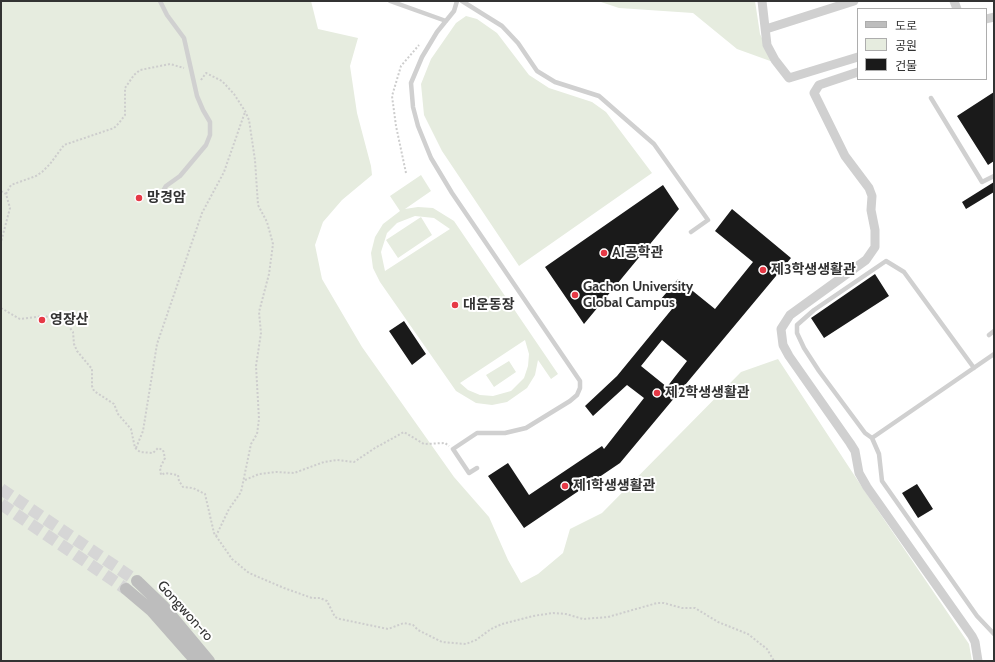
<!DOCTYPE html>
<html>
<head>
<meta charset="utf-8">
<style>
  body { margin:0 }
  #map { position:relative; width:995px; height:662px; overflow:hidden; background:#fff; font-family:Cabin,"Noto Sans KR",sans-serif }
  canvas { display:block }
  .frame { position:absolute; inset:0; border:2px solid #333; pointer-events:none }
  .legend { position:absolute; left:857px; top:8px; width:130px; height:72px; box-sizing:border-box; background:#fff; border:1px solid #adadad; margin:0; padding:5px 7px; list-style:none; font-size:12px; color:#333 }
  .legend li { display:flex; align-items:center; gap:8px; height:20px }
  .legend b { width:20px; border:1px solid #adadad }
</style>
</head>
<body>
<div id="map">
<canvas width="995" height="662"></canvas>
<div class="frame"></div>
<ul class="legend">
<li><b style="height:5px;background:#bdbdbd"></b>도로</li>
<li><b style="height:11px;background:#e6ecdf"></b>공원</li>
<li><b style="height:11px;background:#1a1a1a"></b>건물</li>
</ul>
</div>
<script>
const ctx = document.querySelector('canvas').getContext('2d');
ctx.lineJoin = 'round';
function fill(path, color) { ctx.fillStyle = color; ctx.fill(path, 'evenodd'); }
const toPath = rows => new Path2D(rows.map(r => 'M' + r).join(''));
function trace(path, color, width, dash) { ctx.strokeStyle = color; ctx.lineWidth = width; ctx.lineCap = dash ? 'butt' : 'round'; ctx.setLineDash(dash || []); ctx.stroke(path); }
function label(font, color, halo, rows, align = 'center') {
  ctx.font = font + ' Cabin,"Noto Sans KR",sans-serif'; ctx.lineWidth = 4; ctx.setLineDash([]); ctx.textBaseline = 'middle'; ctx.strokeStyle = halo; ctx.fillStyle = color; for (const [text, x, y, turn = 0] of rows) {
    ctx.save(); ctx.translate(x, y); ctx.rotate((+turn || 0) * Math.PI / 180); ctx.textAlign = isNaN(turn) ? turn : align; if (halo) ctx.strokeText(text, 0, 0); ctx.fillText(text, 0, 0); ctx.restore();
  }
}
fill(toPath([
  [1,1,311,1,318,29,358,38,350,66,357,113,371,166,372,175,342,200,323,222,315,245,322,279,362,347,454,477,489,517,508,560,521,583,538,574,563,553,570,529,602,513,741,372,778,359,864,490,969,644,972,661,1,661],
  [598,1,755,1,760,34,773,62,737,49,693,13,619,8],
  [466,16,477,19,497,33,529,75,549,88,592,102,606,112,652,173,519,266,442,151,424,115,421,84,431,59,456,23],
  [421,175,431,191,405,209,418,207,433,208,454,221,558,374,551,379,538,360,535,375,527,388,507,402,492,405,476,403,456,391,380,282,373,268,371,253,375,237,383,224,400,211,390,196],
  [415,216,434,218,450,229,385,271,381,252,387,233,397,223],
  [525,340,529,354,528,366,524,378,511,391,493,396,480,395,468,390,460,383],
  [421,217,432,235,398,258,386,240],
  [509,361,516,372,494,387,486,375]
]), '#e6ecdf');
fill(toPath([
  [994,92,994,161,988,165,957,116],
  [994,182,994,192,966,209,962,202],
  [663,185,679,209,584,324,545,267],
  [732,209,791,258,620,463,524,528,488,476,508,463,529,495,602,446,604,449,644,398,627,385,593,416,585,406,617,376,672,309,661,299,678,279,715,309,753,262,715,231],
  [662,340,687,361,667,387,641,366],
  [875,274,889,296,824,338,811,318],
  [404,321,426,354,412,365,389,331],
  [917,484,933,509,918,518,902,493]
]), '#1a1a1a');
trace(toPath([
  [1,489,137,581],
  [1,504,126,589]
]), '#d6d6d6', 12, [12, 6]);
trace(toPath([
  [201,80,206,73,222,81,234,94,245,111,249,120,255,160,258,205,267,222,273,244,269,274,259,312,261,333,256,366,259,419,257,434,251,444,241,492,229,509,216,536],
  [406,173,396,126,392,96,401,66,419,45],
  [1,191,6,194,10,208,1,242],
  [6,194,11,185,36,176,42,172,50,164,64,145,114,128,119,123,125,115,125,88,134,75,140,70,170,64,184,68],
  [1,308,20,319,45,316,67,324,73,332,74,344,77,351,92,369,92,386,94,391,114,404,118,414,131,429,135,448,140,452,153,453,158,448,163,450,165,458,160,468,161,475,165,473,178,475,179,481,183,487,193,488,205,494,214,533,232,559,249,573,284,588,312,598,320,598,327,601,335,617,340,619,388,629,404,623,413,625,418,630,442,642,466,644,476,640,491,629,502,624,533,616,553,613,566,614,583,619,608,617,657,603,664,603,682,608,695,608,718,622,748,634,767,649,774,661],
  [136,448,143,431,157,344,202,213,224,172,245,112],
  [245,480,259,474,276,472,294,473,324,462,337,460,354,462,375,448,404,432,424,444,445,443,449,446]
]), '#cdcdcd', 2, [2, 2]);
trace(toPath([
  [160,1,167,15,184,38,197,96,203,110,210,122,210,135,206,145,180,176,166,186,160,196],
  [390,1,446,21],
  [457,1,454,11,437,32,422,57,411,83,413,107,418,126,431,158,452,193,580,381,580,388,577,395,570,401,526,428,505,433,477,433,453,449,469,473,477,468],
  [462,1,502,26,518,43,537,71,555,82,599,96,654,144,708,220,691,232],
  [931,98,982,182,994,176],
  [989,335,994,331],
  [974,368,904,272,886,261,814,310,797,325,797,333,804,348,819,371,865,433,872,438,879,454,882,481,977,616,994,634],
  [872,438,994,354]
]), '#d0d0d0', 4.5);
trace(toPath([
  [762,1,767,45,775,60,789,78,858,57],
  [954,1,957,9],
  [986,19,994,17],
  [766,29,854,1],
  [858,72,819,85,814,93,845,156,869,188,872,196,871,210,875,230,875,247,866,260,790,315,781,329,783,345,789,356,850,443,855,451,859,473,867,487,972,636,975,642,978,661]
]), '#d0d0d0', 9);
trace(toPath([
  [137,581,164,607,209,661],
  [126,589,152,611,196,661]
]), '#bdbdbd', 12);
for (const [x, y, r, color] of [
  [139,198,4,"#e63946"],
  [604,253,4,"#e63946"],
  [763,270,4,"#e63946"],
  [575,295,4,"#e63946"],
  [455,305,4,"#e63946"],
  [42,320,4,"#e63946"],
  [657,393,4,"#e63946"],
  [565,486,4,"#e63946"]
]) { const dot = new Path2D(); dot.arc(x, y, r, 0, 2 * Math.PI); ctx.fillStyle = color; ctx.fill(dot); trace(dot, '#fff', 1.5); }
label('bold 14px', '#333', '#fff', [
  ["망경암",147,198],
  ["AI공학관",612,253],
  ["제3학생생활관",771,270],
  ["Gachon University",583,287],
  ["Global Campus",583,303],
  ["대운동장",463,305],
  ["영장산",50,320],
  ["제2학생생활관",665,393],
  ["제1학생생활관",573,486]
], 'left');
label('14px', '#333', '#fff', [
  ["Gongwon-ro",185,611,48]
]);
</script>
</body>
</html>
